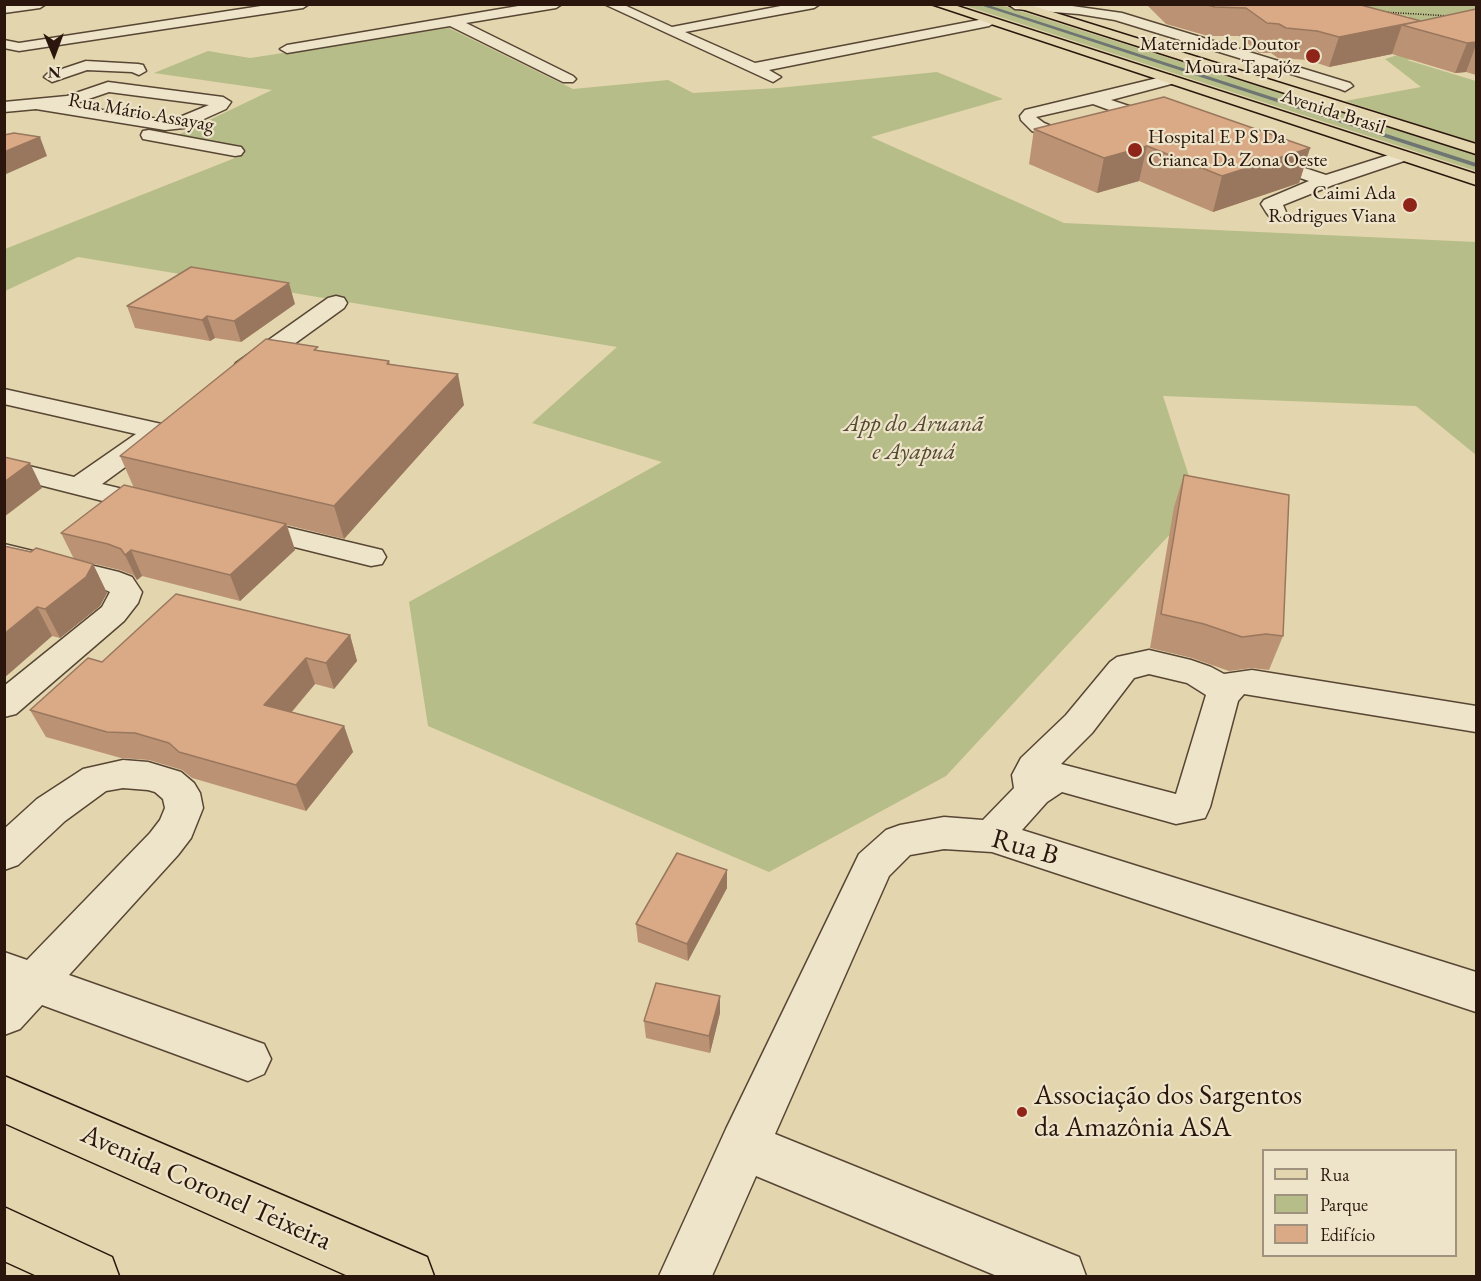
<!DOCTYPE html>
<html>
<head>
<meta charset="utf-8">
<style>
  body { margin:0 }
  #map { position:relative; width:1481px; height:1281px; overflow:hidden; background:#e3d5ad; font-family:"EB Garamond",serif }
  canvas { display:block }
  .frame { position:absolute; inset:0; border:6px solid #2a160c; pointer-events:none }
  .legend { position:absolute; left:1262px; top:1149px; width:195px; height:108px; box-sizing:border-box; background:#ede4ca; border:2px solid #9f927e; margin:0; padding:8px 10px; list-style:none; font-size:18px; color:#2a160c }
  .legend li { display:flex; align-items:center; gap:12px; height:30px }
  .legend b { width:30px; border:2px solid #9f927e }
  .north { position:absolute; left:24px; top:24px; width:60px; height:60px; -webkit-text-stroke:4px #ede4ca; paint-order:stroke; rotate:179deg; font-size:16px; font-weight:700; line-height:24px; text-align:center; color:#2a160c }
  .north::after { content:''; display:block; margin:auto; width:21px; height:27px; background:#2a160c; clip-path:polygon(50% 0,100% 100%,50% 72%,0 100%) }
</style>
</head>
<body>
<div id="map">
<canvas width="1481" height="1281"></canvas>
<div class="frame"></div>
<ul class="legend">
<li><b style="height:8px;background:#e3d5ad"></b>Rua</li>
<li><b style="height:16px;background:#b6bd88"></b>Parque</li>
<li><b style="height:16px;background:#daaa86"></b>Edifício</li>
</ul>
<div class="north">N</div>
</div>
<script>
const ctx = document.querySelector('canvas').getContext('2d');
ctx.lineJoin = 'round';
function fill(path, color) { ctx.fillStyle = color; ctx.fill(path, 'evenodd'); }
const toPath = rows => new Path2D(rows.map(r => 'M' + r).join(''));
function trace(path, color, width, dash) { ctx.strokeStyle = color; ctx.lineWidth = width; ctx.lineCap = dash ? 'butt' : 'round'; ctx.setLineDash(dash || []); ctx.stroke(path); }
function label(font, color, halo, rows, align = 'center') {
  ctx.font = font + ' "EB Garamond",serif'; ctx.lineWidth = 4.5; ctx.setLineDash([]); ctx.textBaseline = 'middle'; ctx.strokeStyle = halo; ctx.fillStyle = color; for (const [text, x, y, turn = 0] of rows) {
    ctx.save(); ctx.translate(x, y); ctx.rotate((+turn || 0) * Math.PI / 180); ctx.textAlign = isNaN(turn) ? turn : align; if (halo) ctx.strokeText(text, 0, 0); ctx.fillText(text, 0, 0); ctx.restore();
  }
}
fill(toPath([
  [963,5,1001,5,1476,155,1476,171],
  [1325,5,1476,5,1476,33,1467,50,1407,60,1476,81,1476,143,1345,101,1421,87,1385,59,1425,46,1431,35,1408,16],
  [449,28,573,89,668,80,693,93,778,88,937,72,1003,99,871,137,1064,223,1476,242,1476,455,1416,406,1163,396,1198,504,946,776,769,872,428,726,409,602,662,462,532,423,617,347,78,257,5,291,5,249,245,154,176,136,272,90,154,73,208,51,250,58]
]), '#b6bd88');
fill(toPath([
  [985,4,1476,163,1476,167,977,4,985,4]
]), '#6e7573');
const minor = toPath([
  [46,4,40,8,4,13,4,5,46,4],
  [274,4,309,4,303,8,19,51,4,48,4,40,19,43,274,4],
  [530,4,562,4,556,8,466,23,573,76,576,79,573,82,563,82,450,26,287,53,280,49,287,45,530,4],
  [604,4,622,4,672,27,791,4,820,4,814,8,685,32,755,63,989,18,996,22,989,26,769,70,781,77,773,82,604,4],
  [1058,4,1122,13,1350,83,1353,86,1345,91,1340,89,1115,20,1079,14,1015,9,1009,5,1058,4],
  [86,61,138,64,143,65,146,71,139,75,132,72,87,70,52,82,44,77,47,74,86,61],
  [1170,75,1175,77,1178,80,1175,83,1111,100,1168,119,1170,123,1168,127,1156,127,1093,104,1036,117,1044,123,1073,135,1076,139,1073,143,1067,144,1032,131,1021,120,1020,116,1025,110,1170,75],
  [108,82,223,97,231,102,226,109,184,128,165,130,36,109,4,112,4,102,67,96,108,82],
  [109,92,209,105,175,119,165,120,71,105,109,92],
  [149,130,235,146,241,147,244,151,241,155,235,156,143,139,141,135,143,131,149,130],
  [1401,151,1407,152,1410,156,1407,160,1333,185,1283,205,1286,212,1283,216,1276,218,1269,216,1266,212,1261,204,1264,200,1309,181,1253,162,1250,158,1253,154,1259,153,1326,175,1401,151],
  [336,296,344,298,347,303,344,308,254,373,245,375,236,373,233,368,236,363,328,298,336,296],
  [4,389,166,425,170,431,165,438,102,484,164,499,168,505,164,511,154,514,4,476,4,460,74,477,136,434,4,404,4,389],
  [248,518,382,550,386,557,382,564,371,566,238,533,233,527,238,521,248,518],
  [4,544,119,572,132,577,142,592,138,603,124,621,16,714,4,717,4,686,102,607,110,592,97,586,4,562,4,544],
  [1149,650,1191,660,1211,667,1224,674,1252,670,1476,706,1476,732,1244,694,1238,701,1210,807,1205,818,1176,824,1062,792,1047,802,1022,830,1476,972,1476,1012,992,852,944,849,910,855,889,876,775,1134,1079,1257,1086,1276,997,1276,756,1176,712,1276,659,1276,726,1129,859,854,886,830,900,825,944,817,983,820,1014,788,1012,775,1021,758,1066,715,1110,662,1117,657,1149,650],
  [1149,674,1187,683,1206,695,1176,794,1061,764,1092,733,1134,678,1149,674],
  [123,760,148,762,181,772,194,783,200,793,203,808,191,838,178,855,69,975,264,1044,271,1059,264,1074,248,1081,42,1005,20,1029,4,1035,4,952,27,960,150,833,160,820,165,808,163,799,155,792,148,790,123,788,106,791,65,821,18,865,4,870,4,829,37,799,83,769,123,760]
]);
const major = toPath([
  [4,1076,427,1257,434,1276,348,1276,4,1123,4,1076],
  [4,1207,112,1257,119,1276,37,1276,4,1261,4,1207]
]);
const highway = toPath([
  [931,4,951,4,1476,174,1476,185,931,4],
  [1006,4,1027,4,1476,144,1476,154,1006,4]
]);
trace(minor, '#584634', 3);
trace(major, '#2a160c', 3);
trace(highway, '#2a160c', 3);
trace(toPath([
  [1383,12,1450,16]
]), '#2a160c', 1.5, [1, 1.5]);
fill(minor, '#ede4ca');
fill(major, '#e3d5ad');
fill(highway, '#e3d5ad');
fill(toPath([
  [1146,4,1357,4,1421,21,1476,9,1476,75,1466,72,1455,73,1392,54,1329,67,1308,60,1278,58,1271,53,1259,53,1239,36,1208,36,1166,24],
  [1034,129,1310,148,1299,183,1213,212,1139,181,1097,193,1029,164],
  [295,304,241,342,215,338,210,341,135,328,127,306],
  [319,351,389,361,390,364,464,405,344,539,287,525,295,550,240,601,142,576,137,580,133,575,120,570,74,559,61,533,134,488,120,456],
  [1184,475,1283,636,1269,670,1252,668,1229,671,1192,658,1150,648,1174,507],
  [4,546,93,564,107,593,100,606,60,638,52,636,4,678],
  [350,635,357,661,334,689,315,684,292,712,344,726,353,752,306,811,192,778,182,770,149,760,121,758,46,737,30,710,102,662],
  [727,870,727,888,688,961,638,942,636,924],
  [720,1013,710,1053,646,1038,644,1021]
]), '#bb9273');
fill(toPath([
  [1402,25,1392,54,1329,67,1339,37],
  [1476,42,1476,45,1466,72,1455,73,1467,43],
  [40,137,47,156,4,175,4,152],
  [1147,146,1139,181,1097,193,1104,158],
  [1310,148,1299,183,1213,212,1222,176],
  [289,283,295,304,241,342,234,321],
  [207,316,215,338,210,341,202,320],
  [458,374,464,405,344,539,334,506],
  [30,463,42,488,4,517,4,482],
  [286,524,295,550,240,601,230,575],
  [131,550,142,576,137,580,125,555],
  [93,564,107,593,100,606,60,638,45,609],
  [37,607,52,636,4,678,4,634],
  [350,635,357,661,334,689,326,663],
  [306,658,315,684,275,731,264,705],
  [344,726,353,752,306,811,296,785],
  [727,870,727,888,688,961,687,944],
  [720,996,720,1013,710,1053,709,1036]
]), '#99775e');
const building = toPath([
  [1204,4,1357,4,1421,21,1476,9,1476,42,1467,43,1402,25,1420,21,1339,37,1317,31,1286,28,1279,24,1267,23,1246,8,1215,7,1204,4],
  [1164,97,1310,148,1222,176,1147,146,1104,158,1034,129,1164,97],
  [14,133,40,137,4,152,4,135,14,133],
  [191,267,289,283,234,321,207,316,202,320,127,306,191,267],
  [266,339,318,347,314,350,389,361,387,364,458,374,334,506,120,456,266,339],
  [4,457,30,463,4,482,4,457],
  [1184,475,1289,495,1283,636,1266,634,1242,637,1204,624,1161,614,1184,475],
  [124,485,286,524,230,575,131,550,125,555,121,549,108,544,61,533,124,485],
  [4,546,31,552,36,548,93,564,86,577,45,609,37,607,4,634,4,546],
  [176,594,350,635,326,663,306,658,264,705,344,726,296,785,179,752,169,743,135,733,107,732,30,710,88,658,102,662,176,594],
  [677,853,727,870,687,944,636,924,677,853],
  [656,983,720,996,709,1036,644,1021,656,983]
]);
fill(building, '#daaa86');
trace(building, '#99775e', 1.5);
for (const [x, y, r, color] of [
  [1313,56,8,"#8f2418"],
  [1135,150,8,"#8f2418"],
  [1410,205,8,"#8f2418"],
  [1022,1112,6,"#8f2418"]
]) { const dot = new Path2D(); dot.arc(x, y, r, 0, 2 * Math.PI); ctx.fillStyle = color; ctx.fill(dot); trace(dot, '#ede4ca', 2); }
label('20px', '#2a160c', '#ede4ca', [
  ["Maternidade Doutor",1300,45],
  ["Moura Tapajóz",1300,68],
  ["Hospital E P S Da",1148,138,"left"],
  ["Crianca Da Zona Oeste",1148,161,"left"],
  ["Caimi Ada",1396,194],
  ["Rodrigues Viana",1396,217]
], 'right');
label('20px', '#2a160c', '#ede4ca', [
  ["Avenida Brasil",1333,112,18],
  ["Rua Mário Assayag",141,113,10]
]);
label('italic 24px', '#544831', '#ede4ca', [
  ["App do Aruanã",914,424],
  ["e Ayapuá",914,452]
]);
label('28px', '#2a160c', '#ede4ca', [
  ["Rua B",1025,848,16],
  ["Avenida Coronel Teixeira",206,1188,24]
]);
label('28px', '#2a160c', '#ede4ca', [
  ["Associação dos Sargentos",1034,1096],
  ["da Amazônia ASA",1034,1128]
], 'left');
</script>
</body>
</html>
